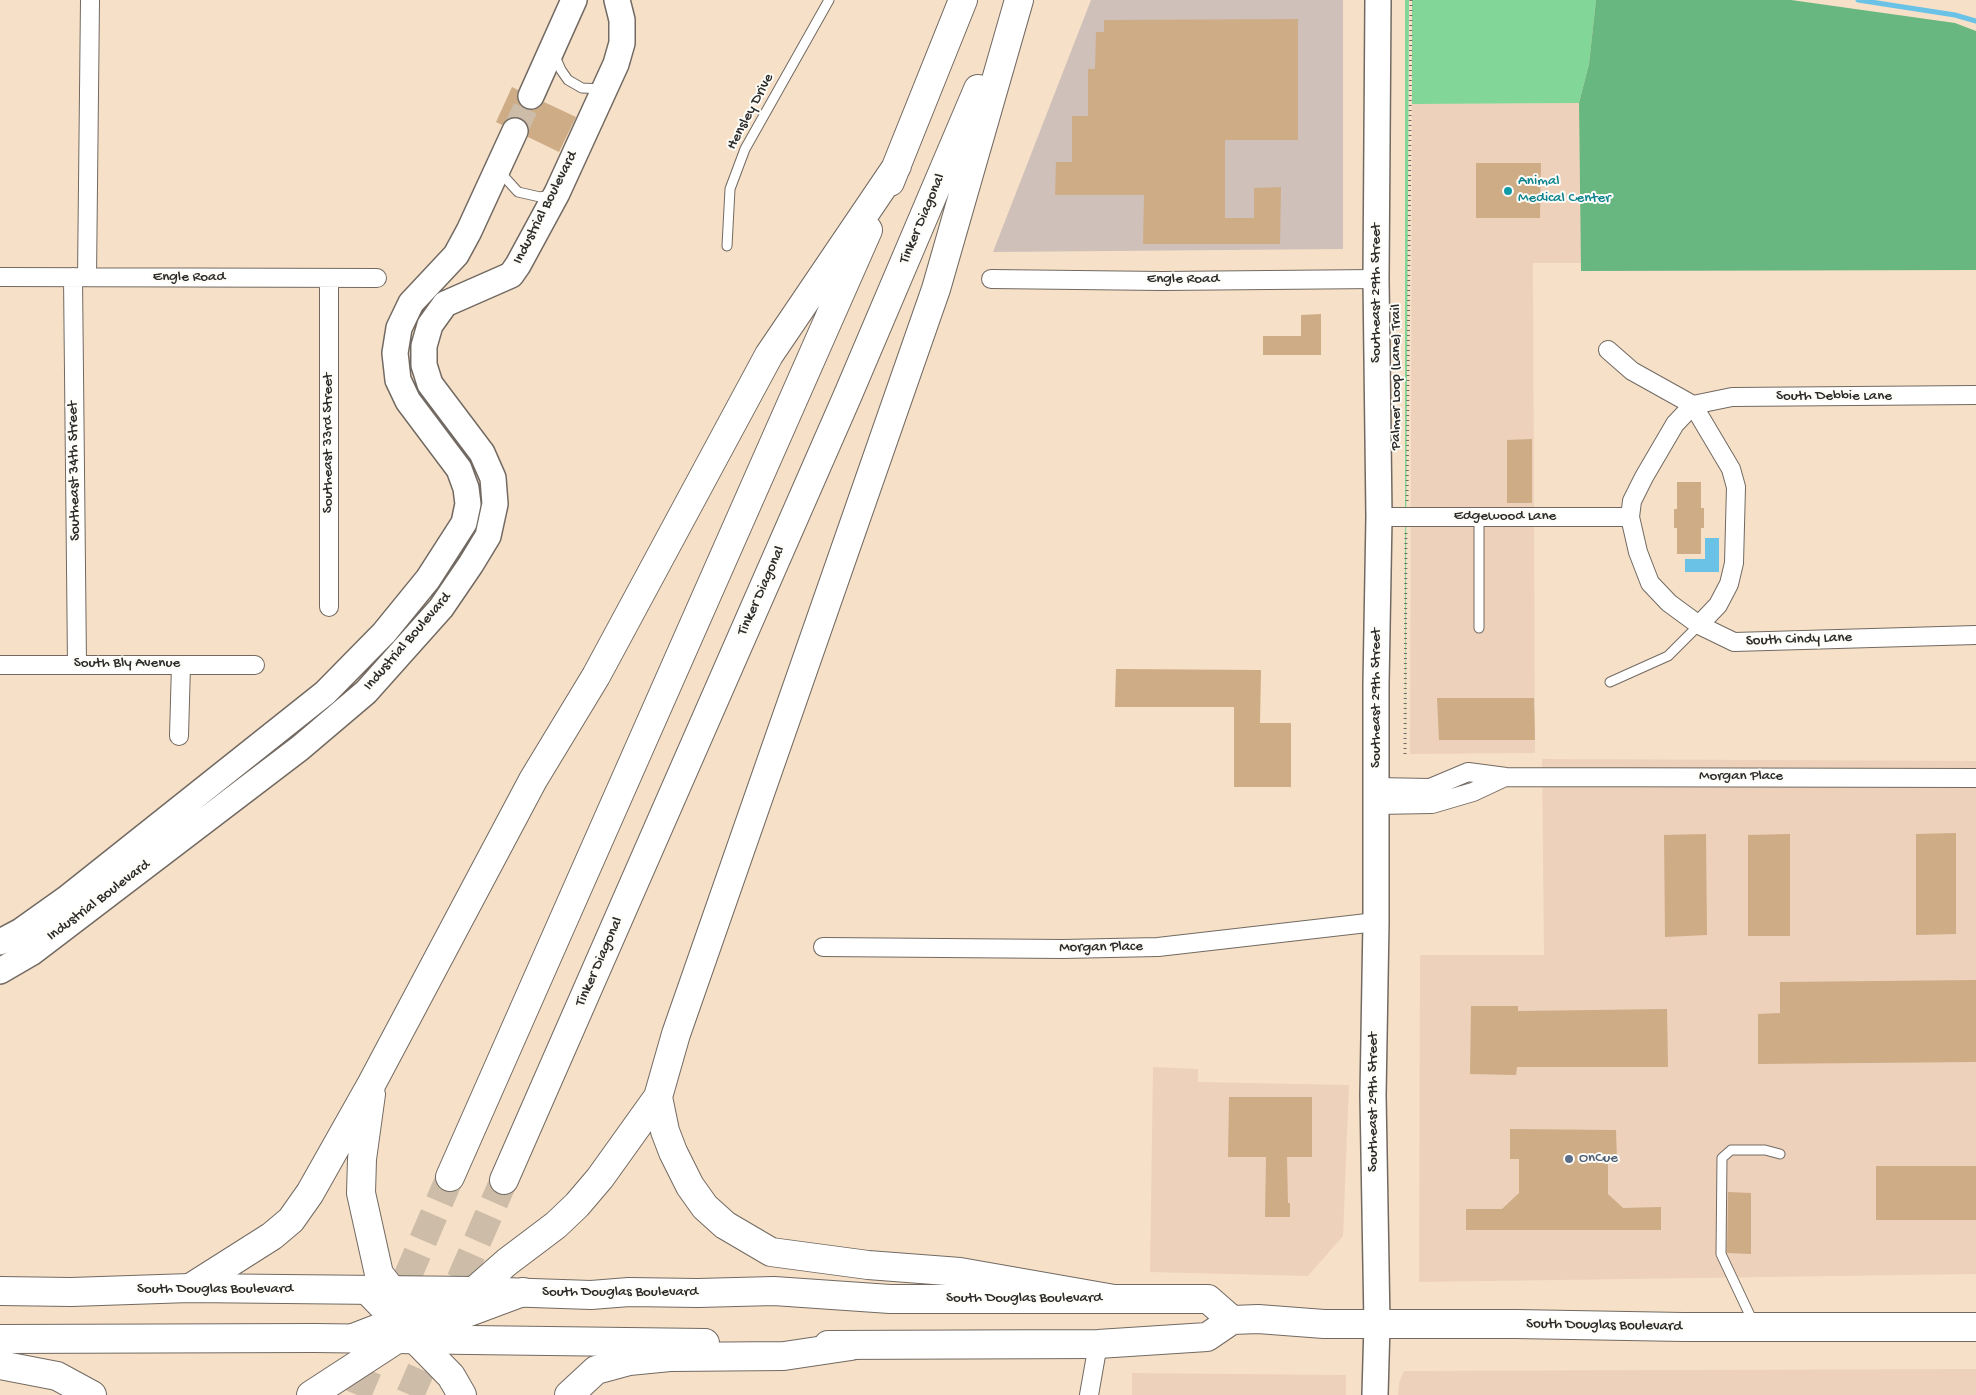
<!DOCTYPE html>
<html>
<head>
<meta charset="utf-8">
<style>
  body { margin:0 }
  canvas { display:block; background:#f6e0c7 }
</style>
</head>
<body>
<canvas width="1976" height="1395"></canvas>
<script>
const ctx = document.querySelector('canvas').getContext('2d');
ctx.lineJoin = 'round';
function fill(path, color) { ctx.fillStyle = color; ctx.fill(path, 'evenodd'); }
const toPath = rows => new Path2D(rows.map(r => 'M' + r).join(''));
function trace(path, color, width, dash) { ctx.strokeStyle = color; ctx.lineWidth = width; ctx.lineCap = dash ? 'butt' : 'round'; ctx.setLineDash(dash || []); ctx.stroke(path); }
function label(font, color, halo, rows, align = 'center') {
  ctx.font = font + ' "Gochi Hand",sans-serif'; ctx.lineWidth = 4; ctx.setLineDash([]); ctx.textBaseline = 'middle'; ctx.strokeStyle = halo; ctx.fillStyle = color; for (const [text, x, y, turn = 0] of rows) {
    ctx.save(); ctx.translate(x, y); ctx.rotate((+turn || 0) * Math.PI / 180); ctx.textAlign = isNaN(turn) ? turn : align; if (halo) ctx.strokeText(text, 0, 0); ctx.fillText(text, 0, 0); ctx.restore();
  }
}
fill(toPath([
  [1579,103,1581,263,1533,263,1535,753,1410,754,1412,104],
  [1542,759,1976,761,1976,1274,1419,1282,1420,955,1544,955],
  [1153,1067,1198,1069,1198,1082,1349,1085,1343,1236,1308,1276,1150,1272],
  [1976,1369,1976,1395,1398,1395,1399,1383,1404,1371],
  [1132,1373,1346,1375,1346,1395,1132,1395]
]), '#eed1bb');
fill(toPath([
  [1091,0,1343,0,1343,249,993,252]
]), '#cfc0ba');
fill(toPath([
  [1405,0,1409,0,1405,754],
  [1412,0,1596,0,1589,64,1579,103,1412,104]
]), '#81d698');
fill(toPath([
  [1596,0,1791,0,1955,23,1976,31,1976,270,1581,271,1579,103,1589,64]
]), '#68b780');
fill(toPath([
  [1705,538,1719,538,1719,572,1685,572,1685,559,1705,559]
]), '#6ac2e7');
trace(toPath([
  [1858,0,1955,15,1976,21]
]), '#6ac2e7', 5);
fill(toPath([
  [1298,19,1298,140,1225,140,1225,218,1254,218,1254,188,1281,187,1280,244,1143,244,1144,195,1055,195,1056,162,1072,162,1072,116,1088,116,1088,69,1095,69,1096,32,1104,32,1104,20],
  [512,87,518,90,517,98,520,105,525,109,533,110,540,107,544,102,576,117,559,152,528,137,529,129,527,123,521,118,513,117,506,120,502,125,496,122],
  [1476,163,1541,163,1540,218,1476,218],
  [1321,314,1321,355,1263,355,1263,336,1301,336,1301,315],
  [1532,439,1532,503,1507,503,1507,440],
  [1677,482,1701,482,1701,508,1704,508,1704,528,1701,528,1701,554,1677,554,1677,528,1674,528,1674,509,1677,509],
  [1116,669,1261,670,1260,723,1291,723,1291,787,1234,787,1234,707,1115,707],
  [1437,698,1534,698,1535,740,1439,740],
  [1956,833,1956,934,1916,935,1916,834],
  [1706,834,1707,935,1665,937,1664,835],
  [1790,834,1790,936,1748,936,1748,835],
  [1976,980,1976,1062,1758,1064,1758,1014,1780,1013,1780,982],
  [1471,1006,1518,1006,1518,1011,1667,1009,1668,1067,1517,1067,1516,1075,1470,1074],
  [1229,1097,1312,1097,1312,1157,1287,1157,1288,1203,1290,1203,1290,1217,1265,1217,1266,1157,1228,1157],
  [1510,1129,1616,1130,1617,1160,1608,1160,1608,1194,1623,1208,1661,1207,1661,1230,1466,1230,1466,1209,1502,1209,1519,1193,1519,1159,1510,1159],
  [1876,1166,1976,1166,1976,1220,1876,1220],
  [1728,1192,1751,1193,1751,1254,1727,1253]
]), '#ceac86');
trace(toPath([
  [515,131,531,96]
]), '#cdbca8', 25, [25, 12]);
trace(toPath([
  [357,1395,450,1177],
  [410,1395,504,1180]
]), '#cdbca8', 28, [28, 14]);
const lane = toPath([
  [554,54,561,70,568,80,582,88,603,89],
  [499,171,518,192,540,197,551,195],
  [727,246,730,189,745,149,829,0],
  [1479,518,1479,628],
  [1610,682,1668,656,1699,625],
  [1754,1324,1721,1254,1722,1158,1731,1150,1765,1150,1780,1154]
]);
const street = toPath([
  [0,277,377,278],
  [73,277,77,664],
  [87,277,90,0],
  [329,278,329,607],
  [991,279,1162,281,1376,279],
  [1608,350,1632,371,1693,405,1731,469,1736,487,1734,563,1729,584,1718,605,1699,625],
  [1976,395,1732,397,1693,405,1675,424,1644,477,1632,501,1630,517,1638,552,1650,583,1669,603,1699,625,1734,642,1976,635],
  [1379,517,1630,517],
  [0,665,255,665],
  [179,736,181,665],
  [1376,787,1430,788,1468,772,1506,777,1976,778],
  [1376,805,1432,804,1473,792,1505,777],
  [823,947,1063,949,1158,947,1376,922],
  [1089,1395,1098,1344]
]);
const secondary = toPath([
  [531,96,574,0],
  [0,942,21,931,66,899,325,693,384,633,428,579,464,523,468,504,466,488,459,469,408,401,398,380,395,353,399,328,411,303,456,255,469,231,515,131],
  [0,971,31,953,300,748,366,692,441,608,471,564,488,536,495,504,493,478,482,453,430,384,424,365,424,346,430,325,445,304,511,275,518,265,557,193,616,64,622,43,622,20,617,0],
  [1375,1395,1377,1324,1373,1095,1376,922,1376,684,1379,517,1376,279,1378,0]
]);
const primary = toPath([
  [0,1291,71,1292,190,1288,474,1291,591,1295,629,1292,698,1293,774,1291,890,1299,1208,1299,1232,1320],
  [0,1339,314,1338,705,1343],
  [828,1345,1098,1344,1207,1337,1232,1320,1258,1319,1324,1324,1516,1324,1683,1327,1976,1327]
]);
const highway = toPath([
  [890,182,963,0],
  [371,1094,362,1159,361,1193,379,1274,431,1340],
  [658,1097,665,1131,673,1152,690,1186,705,1207,725,1225,771,1252,868,1265,960,1272,1114,1299],
  [450,1177,868,230],
  [504,1180,847,397,978,89],
  [190,1288,272,1236,291,1220,310,1193,372,1083,533,780,596,676,769,355,897,166],
  [367,1290,451,1376,462,1395],
  [353,1338,474,1291,507,1262,556,1225,577,1205,600,1178,658,1097,676,1034,936,289,1019,0],
  [0,1365,57,1376,92,1395],
  [311,1395,397,1339,523,1292],
  [569,1395,596,1370,629,1361,670,1357,784,1356,851,1346]
]);
trace(lane, '#726a62', 11);
trace(street, '#726a62', 20);
trace(secondary, '#726a62', 28);
trace(primary, '#726a62', 30);
trace(highway, '#726a62', 30);
trace(toPath([
  [1407,501,1411,0],
  [1405,754,1406,532]
]), '#726a62', 3, [1, 4]);
trace(lane, '#fff', 9);
trace(street, '#fff', 18);
trace(secondary, '#fff', 25);
trace(primary, '#fff', 28);
trace(highway, '#fff', 28);
for (const [x, y, r, color] of [
  [1508,191,5,"#0f9aa8"],
  [1569,1159,5,"#5c6f8a"]
]) { const dot = new Path2D(); dot.arc(x, y, r, 0, 2 * Math.PI); ctx.fillStyle = color; ctx.fill(dot); trace(dot, '#fdfcf7', 2); }
label('15px', '#2b2b2b', '#fdfcf7', [
  ["Hensley Drive",751,112,-62],
  ["Industrial Boulevard",546,208,-63],
  ["Tinker Diagonal",923,219,-67],
  ["Engle Road",189,278],
  ["Engle Road",1183,280],
  ["Southeast 29th Street",1377,293,-90],
  ["Palmer Loop (Lane) Trail",1397,377,-90],
  ["South Debbie Lane",1834,397],
  ["Southeast 33rd Street",329,443,-90],
  ["Southeast 34th Street",75,471,-91],
  ["Edgewood Lane",1505,517],
  ["Tinker Diagonal",762,591,-66],
  ["South Cindy Lane",1799,640,-2],
  ["Industrial Boulevard",408,642,-49],
  ["South Bly Avenue",127,664],
  ["Southeast 29th Street",1377,698,-90],
  ["Morgan Place",1741,777],
  ["Industrial Boulevard",99,901,-37],
  ["Morgan Place",1101,948,-1],
  ["Tinker Diagonal",600,962,-66],
  ["Southeast 29th Street",1374,1102,-90],
  ["South Douglas Boulevard",215,1290],
  ["South Douglas Boulevard",620,1293],
  ["South Douglas Boulevard",1024,1299],
  ["South Douglas Boulevard",1604,1326,1]
]);
label('15px', '#0d838f', '#fdfcf7', [
  ["Animal",1518,182],
  ["Medical Center",1518,199]
], 'left');
label('15px', '#4e5e75', '#fdfcf7', [
  ["OnCue",1579,1159]
], 'left');
</script>
</body>
</html>
